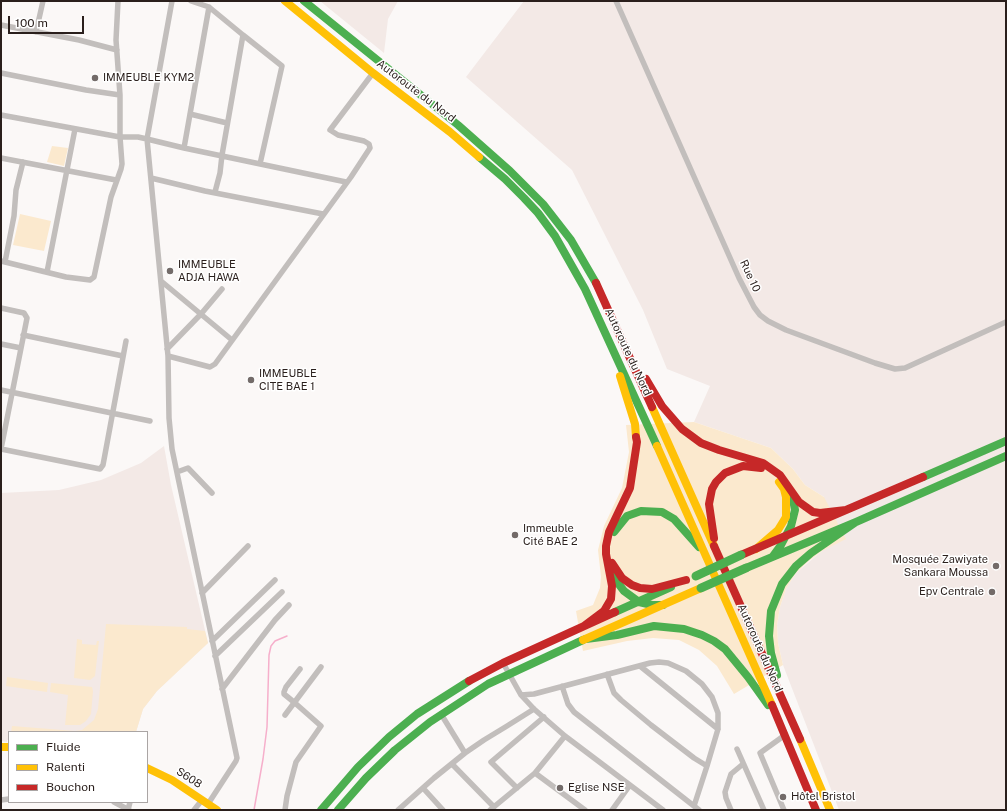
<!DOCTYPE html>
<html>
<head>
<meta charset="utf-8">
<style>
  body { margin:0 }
  #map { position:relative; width:1007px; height:811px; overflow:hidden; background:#fbf8f7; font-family:"Public Sans",sans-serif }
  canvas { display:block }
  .frame { position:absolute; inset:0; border:2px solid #2a1f1c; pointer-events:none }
  .legend { position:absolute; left:8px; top:731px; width:140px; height:72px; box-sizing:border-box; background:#fff; border:1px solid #aaa5a4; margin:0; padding:5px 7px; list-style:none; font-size:12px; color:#2a1f1c }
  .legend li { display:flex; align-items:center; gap:8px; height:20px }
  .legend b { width:20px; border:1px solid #aaa5a4 }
  .scale { position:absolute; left:8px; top:16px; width:76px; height:18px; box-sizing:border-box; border:2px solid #2a1f1c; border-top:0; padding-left:5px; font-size:12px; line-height:14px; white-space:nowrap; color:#2a1f1c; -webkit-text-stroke:3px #fff; paint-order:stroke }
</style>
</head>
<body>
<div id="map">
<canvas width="1007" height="811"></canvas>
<div class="frame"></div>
<ul class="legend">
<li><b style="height:5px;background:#4caf50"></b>Fluide</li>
<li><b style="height:5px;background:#ffc107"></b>Ralenti</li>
<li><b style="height:5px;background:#c62828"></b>Bouchon</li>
</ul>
<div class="scale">100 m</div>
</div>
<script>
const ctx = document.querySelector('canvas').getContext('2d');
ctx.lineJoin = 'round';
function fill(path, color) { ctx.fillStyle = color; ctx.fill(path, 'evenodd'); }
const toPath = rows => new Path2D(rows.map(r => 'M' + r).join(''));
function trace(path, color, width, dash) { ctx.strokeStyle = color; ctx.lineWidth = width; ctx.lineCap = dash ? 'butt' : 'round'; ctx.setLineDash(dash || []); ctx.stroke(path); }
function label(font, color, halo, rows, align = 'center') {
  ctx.font = font + ' "Public Sans",sans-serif'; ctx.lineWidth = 3; ctx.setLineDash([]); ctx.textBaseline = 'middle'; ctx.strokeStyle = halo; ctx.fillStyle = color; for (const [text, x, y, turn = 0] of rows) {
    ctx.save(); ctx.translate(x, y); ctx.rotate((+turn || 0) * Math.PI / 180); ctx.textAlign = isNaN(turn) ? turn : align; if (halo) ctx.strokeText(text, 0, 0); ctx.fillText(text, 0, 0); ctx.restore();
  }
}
fill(toPath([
  [320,1,398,1,388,19,384,53],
  [524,1,1006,1,1006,810,839,810,783,665,778,643,777,625,780,607,786,589,796,573,822,551,824,497,805,485,793,469,771,448,694,422,710,386,667,369,643,310,572,170,466,77],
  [164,446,171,485,208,643,157,691,143,709,136,732,9,732,9,740,7,740,7,742,1,741,1,493,59,490,101,480,141,463]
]), '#f3e9e6');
fill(toPath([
  [52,146,68,148,64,166,47,162],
  [20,214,51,221,44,251,13,245],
  [694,422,771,448,793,469,805,485,824,497,846,539,822,551,809,561,796,573,786,589,780,607,777,625,778,643,783,665,734,694,717,666,699,650,679,640,653,638,627,641,583,651,576,611,593,605,600,588,601,577,598,550,604,526,622,488,629,452,626,425],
  [106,624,187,627,187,629,205,631,208,643,157,691,143,709,136,732,11,732,12,726,75,731,82,730,94,720,98,709],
  [77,639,82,640,82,644,96,645,97,641,99,641,95,676,90,680,74,678],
  [7,677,48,683,47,692,6,686],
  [51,683,92,687,93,691,91,714,86,721,80,725,65,725,68,695,50,692]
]), '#fbe9ce');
trace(toPath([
  [254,810,263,759,267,727,269,655,271,646,275,641,287,636]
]), '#f6afcb', 1.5);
trace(toPath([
  [191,1,209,7,243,35],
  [616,1,739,278,754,307,760,315,768,321,786,330,875,363,895,369,905,368,1006,322],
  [209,7,184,148,346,182],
  [1,25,79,40,117,50],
  [36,32,43,1],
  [1,73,86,90,120,95],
  [190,114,227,123],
  [1,115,120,137,138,137,147,139,172,1],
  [184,148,147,139,168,356,169,418,172,449,237,758,236,761,208,804],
  [1,158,116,180],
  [151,178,205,191,323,214],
  [215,192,220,173,222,155,243,35,282,66,260,164],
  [1,261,66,277,90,280,94,277,111,197,121,169,122,164,120,137,120,95,116,40,118,1],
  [5,262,14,216,16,190,23,162],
  [47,272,75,129],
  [161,281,232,340],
  [1,308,24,313,27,318,1,449],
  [23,335,123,356],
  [1,344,21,348],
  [167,349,201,314,222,289],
  [168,356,210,367,215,364,351,177,370,148,369,144,364,141,338,135,330,130,373,73],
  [1,390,150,421],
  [1,449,100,469,103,465,126,341],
  [177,472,188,468,212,493],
  [202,593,248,546],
  [212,641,275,580],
  [215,656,282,592],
  [503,663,521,695,534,694,650,663,659,662,668,663,686,671,702,684,712,697,718,713,718,729,707,766,694,806],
  [640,666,718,729],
  [607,674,614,693,621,700,651,725,694,758,707,766],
  [562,686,568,704,574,712,699,810],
  [222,689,275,620,289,605],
  [521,695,534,709,565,736,663,810],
  [441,714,465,753],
  [285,715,321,667],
  [737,749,764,810],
  [452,764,494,807],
  [535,773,585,810],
  [423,788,443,810],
  [517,788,491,762,544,717],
  [1,800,9,799],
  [114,802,129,810],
  [128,810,130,802],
  [194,810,202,800],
  [285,810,287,796,296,762,321,726,295,703,284,694,284,692,286,687,300,669],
  [398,810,434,778,465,753,484,740,507,726,534,709],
  [490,810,535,773,565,736],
  [612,810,630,785],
  [731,810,726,798,725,792,731,774,743,764],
  [784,810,760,753,785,735]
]), '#c2bebc', 5.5);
trace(toPath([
  [304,1,458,125,510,171,543,204,571,240,596,283],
  [479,157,505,179,524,198,538,213,555,236,585,289,657,446],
  [923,477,1006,441],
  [614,532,627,516,641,511,662,512,674,519,699,547],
  [773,556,781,545,791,526,795,510,792,494],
  [746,568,856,522,1006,456],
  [611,574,624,591,639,602,652,605,663,605],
  [615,612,671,587],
  [586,639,617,635,654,626,684,629,702,635,714,641,725,649,748,677,768,705],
  [777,675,771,653,769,636,771,611,782,584,796,566,811,553,856,522],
  [321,810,358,767,389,737,417,714,469,681],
  [338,810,366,778,395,750,430,722,488,684,583,640]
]), '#4caf50', 8);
trace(toPath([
  [285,1,373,73,450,132,479,157],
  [620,376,635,424,636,437],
  [652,407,714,546],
  [657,446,772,705],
  [756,549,778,530,786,517,786,497,784,489,779,482],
  [583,640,701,588],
  [800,739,830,810],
  [1,747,9,747],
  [147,768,172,780,217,810]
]), '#ffc107', 8);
trace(toPath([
  [596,283,652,407],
  [646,379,662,406,682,429,701,443,719,450,763,463,780,475,799,502,813,512,820,513,846,510],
  [714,538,709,504,712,489,716,482,725,473,743,466,761,468],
  [714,546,800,739],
  [741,555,923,477],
  [612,563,622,578,632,585,640,588,652,589,686,580],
  [584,626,604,611,611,599,612,586,606,554,606,546,609,532,630,488,637,442,636,437],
  [469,681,503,663,615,612],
  [772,705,816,810]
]), '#c62828', 8);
trace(toPath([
  [696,576,741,555],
  [701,588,746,568]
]), '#4caf50', 9);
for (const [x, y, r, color] of [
  [95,78,4,"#736b69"],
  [170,271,4,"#736b69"],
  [251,380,4,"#736b69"],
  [515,535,4,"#736b69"],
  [996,566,4,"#736b69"],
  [992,592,4,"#736b69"],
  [560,788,4,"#736b69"],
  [783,797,4,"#736b69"]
]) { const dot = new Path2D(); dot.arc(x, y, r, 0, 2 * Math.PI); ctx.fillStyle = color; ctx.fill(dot); trace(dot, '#fff', 1.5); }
label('11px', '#2a1f1c', '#fff', [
  ["IMMEUBLE KYM2",103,78],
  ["IMMEUBLE",178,265],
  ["ADJA HAWA",178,278],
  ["IMMEUBLE",259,374],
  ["CITE BAE 1",259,387],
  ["Immeuble",523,529],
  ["Cité BAE 2",523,542],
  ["Mosquée Zawiyate",988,560,"right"],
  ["Sankara Moussa",988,573,"right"],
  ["Epv Centrale",984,592,"right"],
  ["Eglise NSE",568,788],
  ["Hôtel Bristol",791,797]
], 'left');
label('11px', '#2a1f1c', '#fff', [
  ["Autoroute du Nord",416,91,37],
  ["Rue 10",750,276,65],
  ["Autoroute du Nord",628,352,65],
  ["Autoroute du Nord",760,648,66],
  ["S608",189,778,33]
]);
</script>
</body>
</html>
